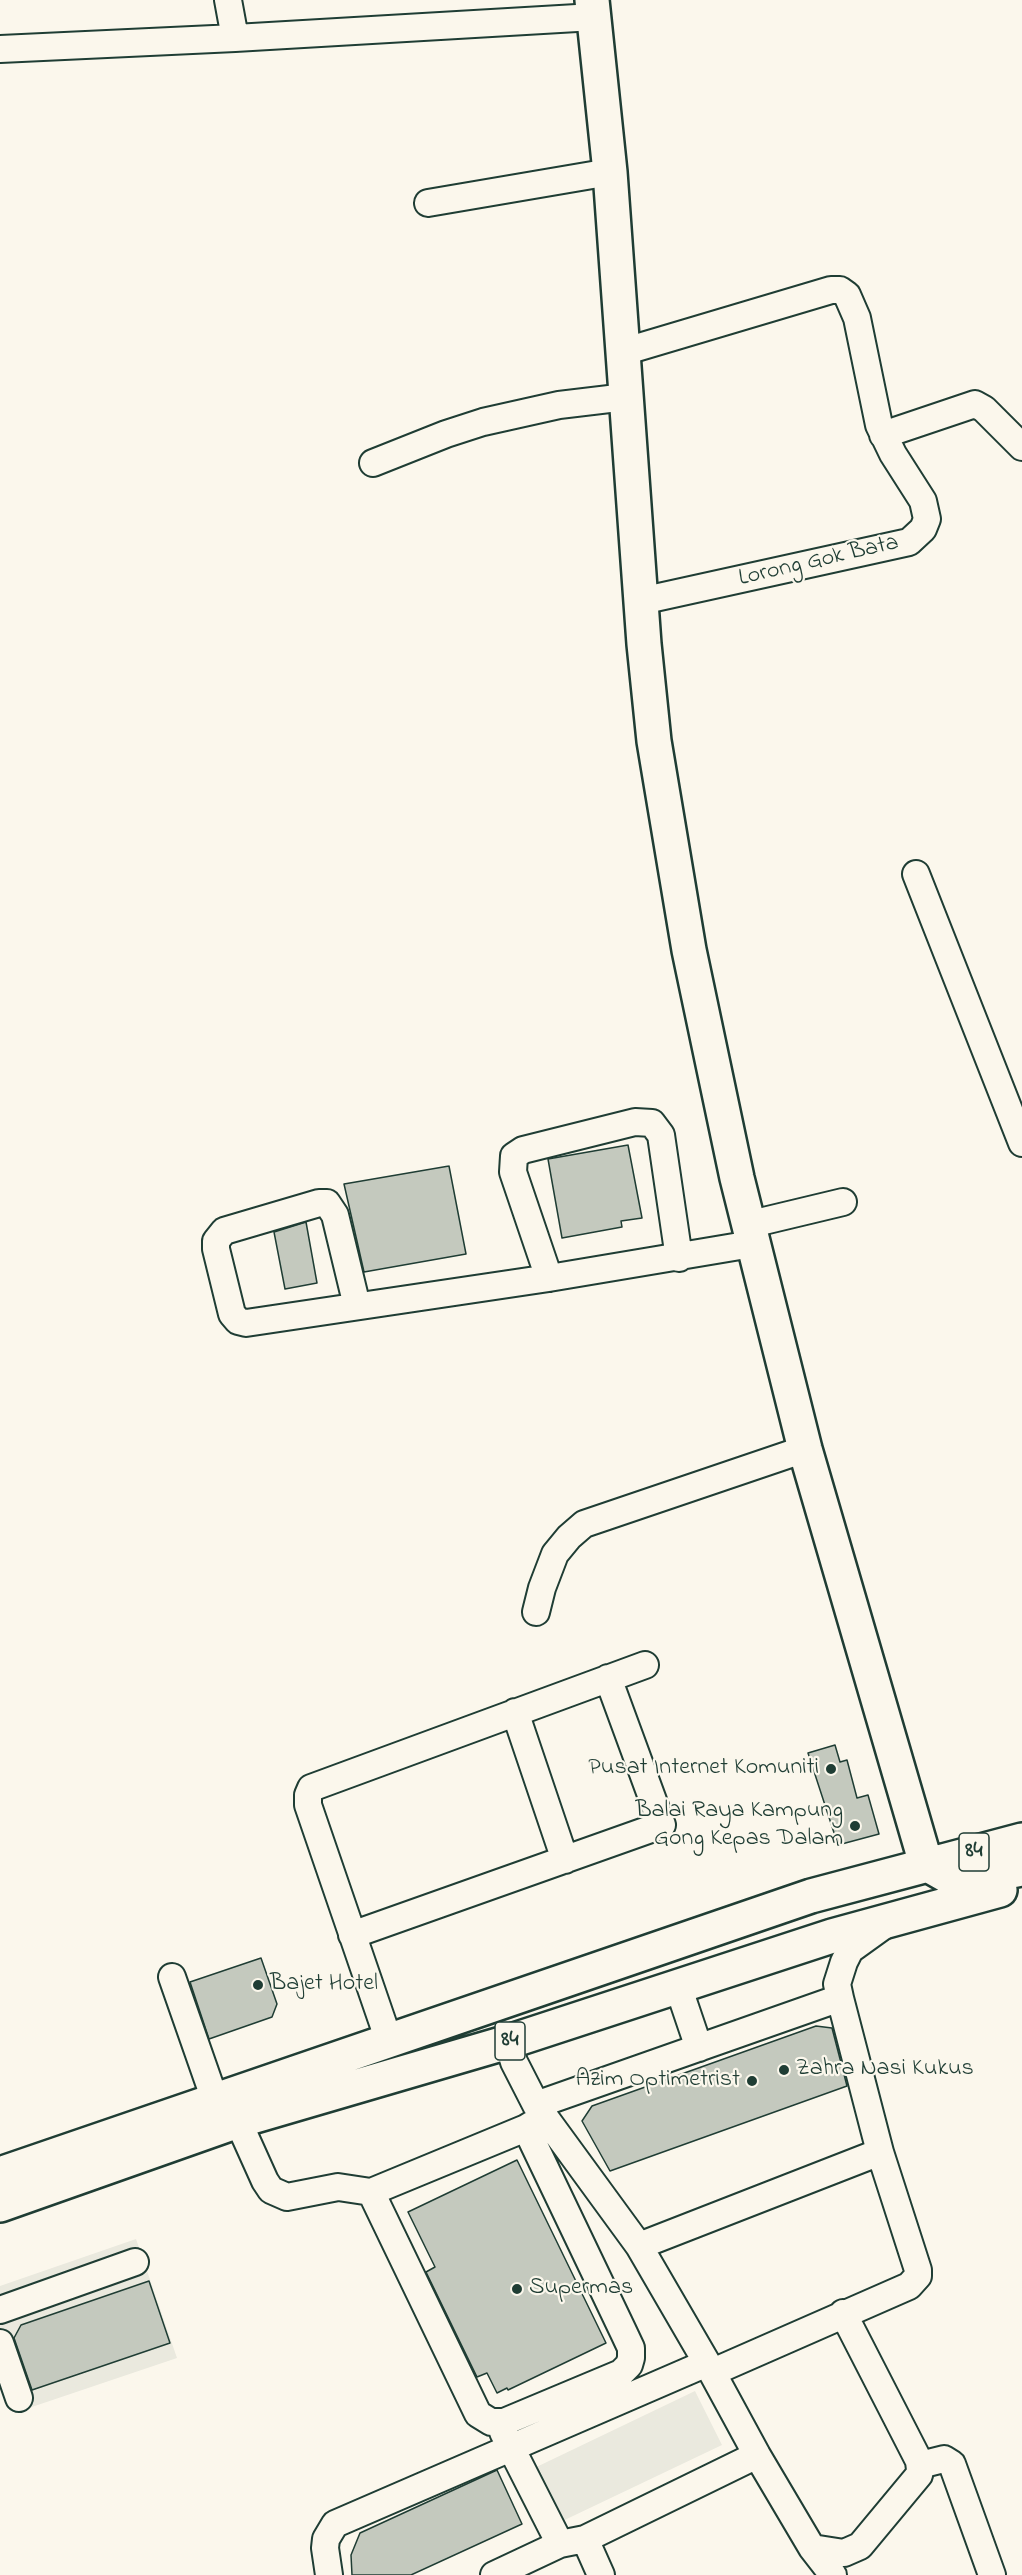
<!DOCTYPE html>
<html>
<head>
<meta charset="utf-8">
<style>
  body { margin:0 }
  canvas { display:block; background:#fbf7ec }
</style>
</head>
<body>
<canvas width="1022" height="2575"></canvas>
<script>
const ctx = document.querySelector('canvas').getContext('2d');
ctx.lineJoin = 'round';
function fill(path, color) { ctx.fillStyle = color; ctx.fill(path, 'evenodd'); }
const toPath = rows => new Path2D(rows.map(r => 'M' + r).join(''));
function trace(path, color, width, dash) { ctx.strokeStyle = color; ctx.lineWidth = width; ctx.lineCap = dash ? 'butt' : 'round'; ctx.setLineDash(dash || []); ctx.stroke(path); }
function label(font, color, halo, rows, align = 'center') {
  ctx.font = font + ' "Indie Flower",sans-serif'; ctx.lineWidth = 4.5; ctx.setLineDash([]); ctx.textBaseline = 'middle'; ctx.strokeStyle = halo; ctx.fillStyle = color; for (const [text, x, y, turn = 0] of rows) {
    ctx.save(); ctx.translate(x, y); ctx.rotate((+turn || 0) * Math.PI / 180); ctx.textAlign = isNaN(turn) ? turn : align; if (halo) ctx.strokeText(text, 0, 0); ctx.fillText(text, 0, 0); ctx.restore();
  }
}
fill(toPath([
  [136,2239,177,2358,17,2412,0,2363,0,2286],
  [695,2391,722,2445,552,2526,526,2472]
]), '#eae9de');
const building = toPath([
  [628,1145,642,1218,621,1221,622,1227,562,1238,548,1159,628,1145],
  [449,1166,466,1254,364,1272,344,1184,449,1166],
  [306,1222,317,1283,285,1289,274,1232,306,1222],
  [835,1745,840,1762,847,1760,857,1798,868,1795,879,1834,838,1845,808,1753,835,1745],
  [261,1958,277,2004,272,2017,209,2039,190,1982,261,1958],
  [816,2026,832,2028,847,2086,610,2171,582,2121,592,2106,816,2026],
  [517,2160,606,2343,508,2390,507,2388,497,2393,487,2373,477,2377,426,2272,435,2267,408,2212,517,2160],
  [149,2281,170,2343,32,2390,14,2338,21,2325,149,2281],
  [497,2470,522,2524,411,2575,352,2575,351,2555,360,2533,497,2470]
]);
fill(building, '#c4c9be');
trace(building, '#1f3d34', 1.5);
const minor = toPath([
  [228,0,235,38],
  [0,49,235,38,594,17],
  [428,203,610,172],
  [622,349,636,348,831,290,840,290,847,295,857,318,879,425,893,454,923,501,927,519,923,529,909,542,641,601],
  [883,435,975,404,984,409,1022,447],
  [373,463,446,434,483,422,559,405,626,397],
  [916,874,1022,1143],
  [747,1225,843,1202],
  [549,1278,513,1172,514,1156,523,1150,635,1122,652,1123,661,1135,679,1258],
  [357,1306,335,1215,327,1203,319,1203,224,1231,216,1241,216,1249,232,1314,238,1321,246,1323,549,1278,752,1244],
  [536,1612,542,1588,555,1554,569,1537,584,1524,805,1449],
  [515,1712,565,1860],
  [352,1935,662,1825,608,1678],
  [172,1977,215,2100],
  [678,1986,699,2048],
  [389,2041,308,1805,308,1795,311,1788,645,1665],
  [536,2105,840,1998,837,1984,844,1962,850,1950,882,1927],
  [238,2121,265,2181,271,2190,287,2197,338,2187,371,2192,526,2128,539,2120],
  [371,2192,478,2414,491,2422,504,2422,621,2373,629,2365,631,2358,631,2348,623,2331,526,2128],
  [639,2246,880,2152],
  [0,2310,135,2262],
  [0,2343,19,2398],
  [707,2363,757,2455,812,2548,833,2575],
  [713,2372,909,2286,918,2276,918,2270,880,2152,840,1998],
  [503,2432,560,2544],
  [920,2465,944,2459,952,2464,992,2575],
  [585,2539,601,2575],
  [812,2548,844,2553,860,2546,919,2475,920,2470,919,2461,843,2313],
  [329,2575,325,2548,326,2539,335,2524,707,2363,639,2246,536,2105,514,2062,508,2042],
  [494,2575,560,2544,585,2539,757,2455]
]);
const major = toPath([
  [592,0,610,172,644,644,654,741,689,950,737,1178,805,1449,926,1864,949,1877,966,1880,1022,1869],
  [0,2174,811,1896,1022,1840],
  [0,2205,238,2121,508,2042,832,1936,1000,1890]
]);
trace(minor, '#1f3d34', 30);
trace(major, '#1f3d34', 38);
trace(minor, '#fbf7ec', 26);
trace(major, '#fbf7ec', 33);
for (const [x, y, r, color] of [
  [831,1769,6,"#1f3d34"],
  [855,1826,6,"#1f3d34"],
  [258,1985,6,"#1f3d34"],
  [784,2070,6,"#1f3d34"],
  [752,2081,6,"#1f3d34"],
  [517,2289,6,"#1f3d34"]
]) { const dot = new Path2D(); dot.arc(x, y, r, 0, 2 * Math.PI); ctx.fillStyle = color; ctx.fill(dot); trace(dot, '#fbf7ec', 2); }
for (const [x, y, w] of [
  [974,1852,30],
  [510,2041,30]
]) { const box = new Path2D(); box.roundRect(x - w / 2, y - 19, w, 38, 4.5); ctx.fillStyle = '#fbf7ec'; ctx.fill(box); trace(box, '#1f3d34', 1.5); }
label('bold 22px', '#1f3d34', null, [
  ["84",974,1852],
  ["84",510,2041]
]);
label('24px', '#1f3d34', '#fbf7ec', [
  ["Lorong Gok Bata",819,562,-13]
]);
label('24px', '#1f3d34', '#fbf7ec', [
  ["Pusat Internet Komuniti",819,1769],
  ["Balai Raya Kampung",843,1812],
  ["Gong Kepas Dalam",843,1840],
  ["Bajet Hotel",270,1985,"left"],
  ["Zahra Nasi Kukus",796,2070,"left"],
  ["Azim Optimetrist",740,2081],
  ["Supermas",529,2289,"left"]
], 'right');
</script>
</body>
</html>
